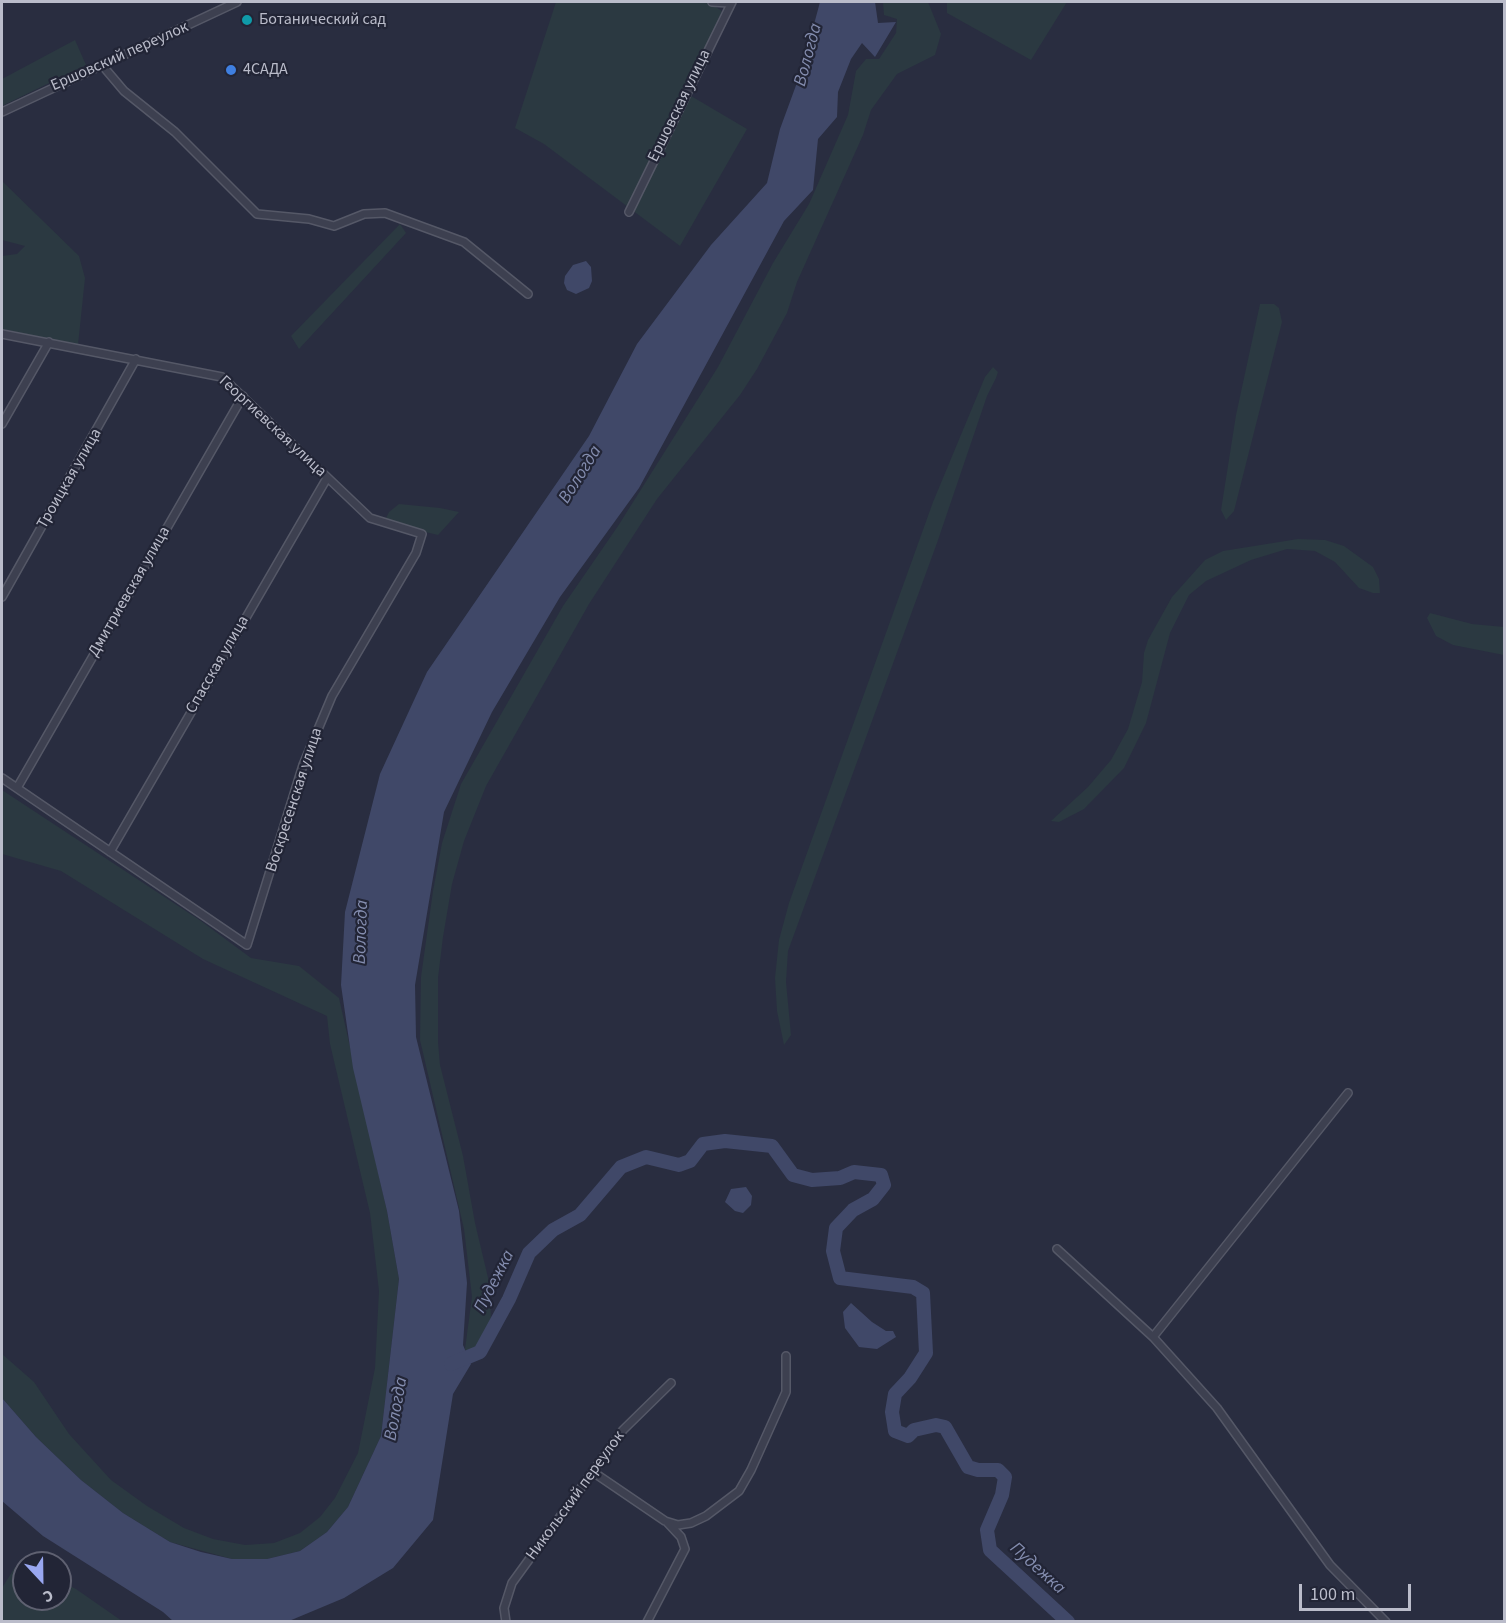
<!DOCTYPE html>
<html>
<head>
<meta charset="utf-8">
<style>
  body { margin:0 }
  #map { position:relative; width:1506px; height:1623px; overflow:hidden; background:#292d40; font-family:"Source Sans 3",sans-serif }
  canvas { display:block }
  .frame { position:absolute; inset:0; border:3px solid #babcca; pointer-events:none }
  .north { position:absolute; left:12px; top:1551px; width:60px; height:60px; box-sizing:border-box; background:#222536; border:2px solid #5f6171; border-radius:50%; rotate:158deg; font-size:16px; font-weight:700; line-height:24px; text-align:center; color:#babcca }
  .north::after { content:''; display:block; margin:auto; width:21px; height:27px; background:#99a7f0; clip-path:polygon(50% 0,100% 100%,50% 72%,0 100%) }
  .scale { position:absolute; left:1299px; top:1584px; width:112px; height:27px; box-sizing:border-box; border:3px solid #babcca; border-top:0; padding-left:8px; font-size:18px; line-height:21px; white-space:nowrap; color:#babcca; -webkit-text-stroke:4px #222536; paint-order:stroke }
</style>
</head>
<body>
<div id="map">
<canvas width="1506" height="1623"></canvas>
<div class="frame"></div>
<div class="north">С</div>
<div class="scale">100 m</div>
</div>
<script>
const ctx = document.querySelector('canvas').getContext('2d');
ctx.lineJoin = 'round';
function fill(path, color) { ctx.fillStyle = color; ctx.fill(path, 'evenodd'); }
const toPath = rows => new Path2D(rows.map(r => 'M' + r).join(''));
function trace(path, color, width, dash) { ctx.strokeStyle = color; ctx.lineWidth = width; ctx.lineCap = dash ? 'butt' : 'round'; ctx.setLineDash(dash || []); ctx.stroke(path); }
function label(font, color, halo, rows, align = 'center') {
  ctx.font = font + ' "Source Sans 3",sans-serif'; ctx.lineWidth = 4.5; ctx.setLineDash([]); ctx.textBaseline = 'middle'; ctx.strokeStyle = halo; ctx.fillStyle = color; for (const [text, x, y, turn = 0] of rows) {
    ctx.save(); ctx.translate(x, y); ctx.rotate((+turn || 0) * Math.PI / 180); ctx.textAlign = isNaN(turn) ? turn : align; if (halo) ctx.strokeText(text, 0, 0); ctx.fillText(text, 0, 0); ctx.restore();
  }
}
fill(toPath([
  [556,2,708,2,722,11,686,93,747,129,680,246,544,144,515,128],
  [883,2,928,2,941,34,935,55,897,74,871,110,863,135,797,282,787,313,757,369,740,395,657,499,589,604,486,786,464,841,452,884,443,937,438,978,438,1042,440,1065,463,1156,475,1223,490,1286,491,1326,478,1350,469,1354,465,1349,472,1297,464,1229,420,1040,421,977,433,891,442,843,461,784,563,606,618,526,718,367,773,263,809,204,848,115,856,71,866,59,879,59,896,33,897,19,884,15],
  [947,2,1067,2,1031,60,947,13],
  [75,40,86,65,2,106,2,79],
  [2,181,79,256,85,278,78,345,2,329,2,256,17,254,25,246,2,240],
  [400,224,406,233,299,349,291,336],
  [1260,304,1274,304,1279,308,1282,322,1234,511,1226,520,1221,510,1236,415],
  [993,367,998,372,996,378,987,396,937,543,788,951,786,982,791,1035,784,1045,777,1011,775,978,779,940,789,903,933,502,985,377],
  [399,504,440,508,459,512,438,535,384,522,389,512],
  [1298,539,1325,540,1344,546,1373,567,1379,579,1380,593,1373,593,1359,588,1335,562,1315,551,1287,549,1251,560,1206,581,1189,595,1170,633,1146,723,1124,768,1084,809,1059,822,1051,821,1088,787,1111,760,1128,729,1142,682,1144,653,1148,640,1172,597,1205,560,1223,551],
  [1430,613,1472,624,1504,627,1504,655,1453,645,1436,636,1427,618],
  [2,790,201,921,251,958,299,966,339,998,387,1211,399,1279,381,1436,348,1507,327,1532,300,1551,267,1559,232,1559,170,1542,123,1513,81,1480,36,1437,2,1398,2,1354,34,1382,69,1434,111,1480,147,1506,184,1528,213,1539,245,1545,274,1543,300,1533,320,1517,335,1498,358,1453,375,1368,379,1291,370,1213,330,1044,327,1016,203,959,61,871,2,854],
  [19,1566,24,1567,24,1599,60,1599,60,1581,76,1589,122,1621,2,1621,2,1588,15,1567]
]), '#2b3941');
fill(toPath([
  [820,2,875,2,878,23,896,22,875,57,862,43,851,59,838,92,837,117,818,139,813,190,784,221,639,488,560,597,492,712,444,812,415,985,416,1037,459,1211,467,1283,463,1345,471,1364,453,1394,433,1520,393,1568,344,1598,289,1621,173,1621,163,1612,43,1536,2,1501,2,1398,36,1437,81,1480,123,1513,170,1542,201,1552,232,1559,267,1559,300,1551,327,1532,348,1507,381,1436,399,1279,387,1211,353,1068,341,985,345,912,380,774,427,672,589,436,637,344,711,245,767,183,780,129,802,69],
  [586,261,591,267,592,281,589,288,576,294,567,290,564,283,565,276,573,265],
  [746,1187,752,1196,751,1205,743,1213,735,1211,725,1202,731,1189],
  [851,1303,872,1322,886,1331,893,1331,896,1337,877,1349,859,1347,845,1328,843,1312]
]), '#404868');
trace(toPath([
  [451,1364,480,1352,509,1299,529,1253,553,1230,580,1215,621,1167,646,1157,679,1165,690,1161,703,1144,725,1141,772,1146,793,1175,812,1180,840,1178,854,1172,881,1175,884,1185,873,1199,853,1210,836,1228,833,1251,840,1278,913,1287,923,1293,926,1353,910,1378,895,1394,892,1412,895,1431,908,1436,914,1430,936,1425,945,1427,968,1467,978,1470,998,1470,1005,1477,1002,1495,987,1530,990,1550,1068,1622]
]), '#404868', 14);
const street = toPath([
  [712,2,729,3],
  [102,65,124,91,175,132,257,214,309,219,334,226,364,214,385,213,464,242,528,294],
  [2,112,237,2],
  [629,212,732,2],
  [2,334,222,377,370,518,422,534,416,553,332,696,303,765,247,945,2,778],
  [2,424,49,342],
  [2,597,136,359],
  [17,788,243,396],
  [110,852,327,478],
  [1057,1249,1153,1337,1217,1408,1330,1565,1386,1622],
  [1153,1337,1348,1093],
  [593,1472,665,1521,678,1525,691,1523,706,1516,739,1491,751,1470,786,1392,786,1356],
  [506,1622,504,1608,512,1583,623,1430,671,1383],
  [647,1622,685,1549,681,1537,667,1522]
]);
trace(street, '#555867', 10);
trace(street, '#3d4050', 7);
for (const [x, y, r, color] of [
  [247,20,6,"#0f9aa8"],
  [231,70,6,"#3f7fe0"]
]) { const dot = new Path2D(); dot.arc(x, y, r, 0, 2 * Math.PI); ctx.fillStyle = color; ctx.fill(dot); trace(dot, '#222536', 2); }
label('16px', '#babcca', '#222536', [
  ["Ботанический сад",259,20],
  ["4САДА",243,70]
], 'left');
label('16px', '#babcca', '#222536', [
  ["Ершовский переулок",120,57,-24],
  ["Ершовская улица",680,106,-64],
  ["Георгиевская улица",272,427,43],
  ["Троицкая улица",70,479,-60],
  ["Дмитриевская улица",130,592,-60],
  ["Спасская улица",218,665,-60],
  ["Воскресенская улица",295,800,-72],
  ["Никольский переулок",576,1496,-54]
]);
label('italic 18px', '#848daf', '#222536', [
  ["Вологда",809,55,-75],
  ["Вологда",581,475,-58],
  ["Вологда",362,932,-88],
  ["Пудежка",495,1282,-63],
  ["Вологда",397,1409,-80],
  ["Пудежка",1037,1569,42]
]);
</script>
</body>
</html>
